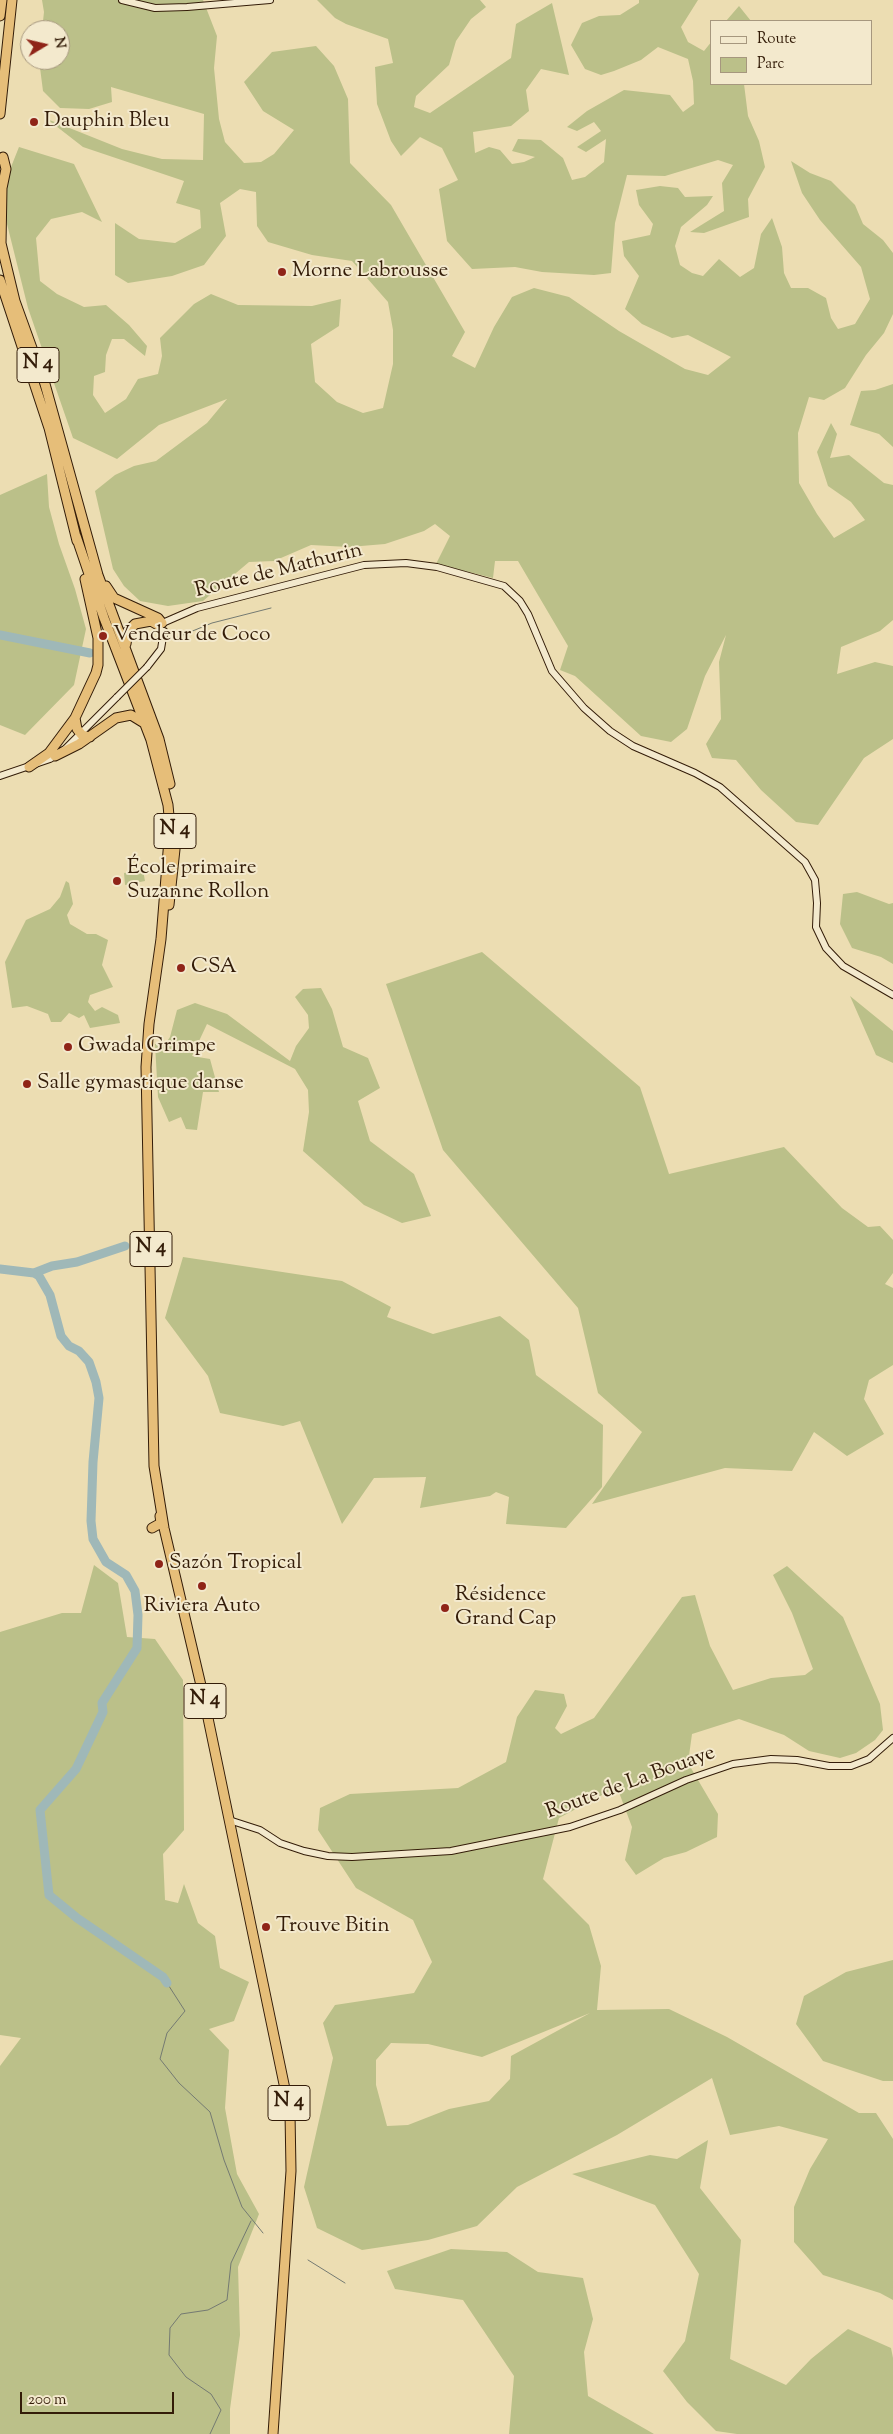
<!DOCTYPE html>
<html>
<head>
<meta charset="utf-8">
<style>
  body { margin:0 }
  #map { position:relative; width:893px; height:2434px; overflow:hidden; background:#ecddb2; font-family:"Sorts Mill Goudy",serif }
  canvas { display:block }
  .legend { position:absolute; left:710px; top:20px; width:162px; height:65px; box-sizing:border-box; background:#f3e9cd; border:1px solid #a6977e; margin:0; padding:6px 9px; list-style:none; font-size:15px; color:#331c08 }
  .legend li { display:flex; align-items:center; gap:10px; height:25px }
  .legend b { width:25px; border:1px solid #a6977e }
  .north { position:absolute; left:20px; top:20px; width:50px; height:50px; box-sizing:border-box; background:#f3e9cd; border:1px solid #a6977e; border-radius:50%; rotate:81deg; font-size:14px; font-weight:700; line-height:20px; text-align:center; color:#331c08 }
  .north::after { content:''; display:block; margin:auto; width:18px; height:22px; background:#8f2418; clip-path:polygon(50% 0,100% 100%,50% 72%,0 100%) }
  .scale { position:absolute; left:20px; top:2392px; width:154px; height:22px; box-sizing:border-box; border:2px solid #331c08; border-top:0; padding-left:6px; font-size:15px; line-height:18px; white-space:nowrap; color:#331c08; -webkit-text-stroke:4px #f3e9cd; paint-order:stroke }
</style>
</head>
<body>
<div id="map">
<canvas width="893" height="2434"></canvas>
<ul class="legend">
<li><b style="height:6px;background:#f3e9cd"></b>Route</li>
<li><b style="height:14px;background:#bbc089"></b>Parc</li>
</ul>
<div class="north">N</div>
<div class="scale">200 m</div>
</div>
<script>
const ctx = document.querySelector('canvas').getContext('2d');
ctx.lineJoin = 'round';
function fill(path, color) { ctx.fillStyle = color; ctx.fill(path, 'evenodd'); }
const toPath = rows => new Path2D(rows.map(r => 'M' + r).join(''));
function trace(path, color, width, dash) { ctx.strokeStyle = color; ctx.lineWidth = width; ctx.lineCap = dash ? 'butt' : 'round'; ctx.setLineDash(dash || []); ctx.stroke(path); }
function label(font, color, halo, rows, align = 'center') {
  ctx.font = font + ' "Sorts Mill Goudy",serif'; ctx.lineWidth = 4; ctx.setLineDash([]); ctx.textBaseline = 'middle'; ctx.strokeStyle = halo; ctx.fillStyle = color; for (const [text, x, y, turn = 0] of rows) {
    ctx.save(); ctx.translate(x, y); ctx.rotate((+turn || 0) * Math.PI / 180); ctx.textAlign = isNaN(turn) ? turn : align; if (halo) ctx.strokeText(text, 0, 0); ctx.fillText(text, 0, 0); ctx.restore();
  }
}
fill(toPath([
  [42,0,203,0,217,36,214,68,219,119,225,142,244,163,261,162,274,154,294,130,263,111,244,82,272,52,316,46,334,66,348,99,350,163,391,205,465,332,452,356,475,368,494,327,512,297,534,288,569,297,619,331,685,369,708,375,731,357,688,335,672,338,642,324,625,309,639,276,624,256,622,241,650,235,653,224,639,205,636,190,660,186,678,188,685,197,713,196,707,205,681,227,675,246,680,265,692,273,703,276,719,259,740,277,754,268,761,234,772,218,782,247,784,273,791,288,808,288,826,298,831,318,838,329,855,324,870,299,861,267,820,220,802,193,791,161,810,173,831,181,855,205,863,224,883,240,893,253,893,314,884,333,866,355,845,388,824,400,809,397,798,433,799,483,817,514,834,538,865,520,851,502,828,486,817,452,831,423,837,434,830,458,849,455,884,483,893,485,893,620,880,631,841,647,837,674,875,662,893,666,893,739,864,758,818,825,796,822,761,790,736,760,712,758,706,744,721,719,719,662,726,635,705,676,687,729,671,742,641,736,575,676,560,670,568,646,518,561,495,561,493,578,436,564,450,536,435,524,424,531,385,544,349,547,311,545,274,561,249,562,203,601,168,606,140,601,124,586,113,569,95,491,115,475,134,466,156,461,207,423,227,399,159,425,117,459,73,438,28,308,5,216,7,177,19,147,74,164,102,222,82,212,51,219,36,238,40,281,57,294,84,307,106,305,129,325,147,346,145,356,124,339,112,339,106,355,105,372,94,376,93,395,105,413,126,399,138,379,158,374,162,356,160,338,194,304,211,294,238,305,312,306,341,299,339,326,311,344,315,382,337,402,363,413,383,408,393,364,393,330,388,302,352,261,312,255,268,242,257,226,256,192,240,189,220,203,226,236,204,265,172,276,128,283,115,275,115,223,139,239,175,243,201,228,200,210,176,203,184,181,83,147,47,119,122,149,162,159,203,160,204,114,111,87,112,102,89,109,60,108,43,91,39,60,60,60,60,30,42,30,44,12],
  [317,0,480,0,486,7,471,19,456,41,449,65,416,96,414,107,430,113,511,58,516,24,552,3,569,75,541,69,526,90,529,111,511,126,473,132,475,153,489,147,500,150,512,164,524,162,535,157,512,151,518,139,541,140,563,158,572,180,585,177,604,162,606,139,586,152,577,147,601,131,594,122,577,131,567,127,587,111,624,90,670,95,683,112,694,104,693,81,688,59,658,47,641,60,614,71,601,75,585,69,571,45,582,23,599,16,620,15,639,3,639,0,698,0,681,27,688,42,704,51,712,41,712,84,744,84,748,116,759,141,765,167,748,199,749,217,704,233,690,232,724,211,722,183,733,165,718,160,665,176,627,175,615,223,611,273,594,275,542,272,515,267,472,269,447,241,439,189,458,180,442,148,420,137,401,156,391,141,377,104,375,67,393,63,388,39,346,24,335,18],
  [739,6,751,21,726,21],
  [893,384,893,447,879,434,850,425,861,391,875,390],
  [47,474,49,507,59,544,75,589,86,629,74,685,25,735,0,725,0,495],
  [143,870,145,881,125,885,124,873],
  [66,881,69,883,73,904,67,915,70,924,87,934,96,934,108,940,102,965,113,987,90,995,88,1002,95,1011,102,1007,118,1015,120,1023,90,1028,84,1015,79,1018,69,1013,61,1022,51,1022,48,1014,27,1006,12,1008,5,962,26,920,50,909,60,897],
  [857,892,889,904,893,903,893,964,881,957,852,948,840,924,843,894],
  [482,952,640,1087,669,1174,784,1147,842,1208,868,1227,880,1226,893,1240,893,1273,885,1284,893,1288,893,1365,869,1380,864,1399,884,1434,847,1456,814,1432,792,1471,725,1468,592,1504,642,1432,598,1393,578,1308,443,1150,386,984],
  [321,988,332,1009,343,1047,368,1058,380,1088,358,1101,370,1141,414,1174,431,1216,402,1223,364,1205,303,1151,309,1112,308,1090,295,1069,207,1024,192,1056,210,1059,219,1092,203,1092,197,1130,186,1129,181,1117,169,1122,158,1097,155,1044,166,1043,170,1037,177,1010,195,1003,227,1014,290,1061,296,1046,309,1028,308,1015,295,997,303,989],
  [850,996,893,1031,893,1063,876,1055],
  [183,1257,342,1281,391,1307,387,1317,433,1334,500,1316,529,1340,536,1375,603,1425,602,1487,566,1528,506,1524,509,1497,496,1492,490,1496,420,1508,426,1477,374,1478,342,1524,300,1421,283,1426,220,1413,208,1376,165,1318],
  [94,1565,118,1583,127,1637,155,1639,183,1680,184,1830,163,1854,165,1900,178,1903,184,1884,198,1923,215,1936,220,1968,249,1982,234,2021,209,2029,229,2050,225,2108,237,2174,259,2214,238,2267,240,2335,230,2409,230,2434,0,2434,0,2066,21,2038,0,2035,0,1632,62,1613,81,1613],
  [787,1566,843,1617,880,1704,883,1730,875,1740,856,1753,840,1758,809,1751,784,1735,739,1719,692,1734,688,1763,718,1814,717,1837,686,1852,664,1858,636,1875,625,1860,632,1827,617,1787,559,1818,543,1879,589,1925,601,1966,597,2010,669,2009,727,2037,859,2113,876,2113,893,2139,893,2300,880,2293,823,2275,794,2242,794,2207,810,2169,828,2139,779,2126,730,2135,712,2078,617,2135,517,2187,477,2226,428,2240,362,2250,317,2228,304,2187,333,2058,323,2023,335,2005,414,1993,432,1962,413,1920,356,1888,318,1830,320,1808,350,1794,458,1788,506,1762,517,1717,535,1690,564,1694,567,1706,555,1728,561,1734,594,1718,682,1597,695,1595,710,1646,733,1690,771,1678,805,1675,813,1669,792,1613,773,1575],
  [590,2013,511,2056,510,2079,489,2101,449,2109,408,2125,387,2126,376,2085,376,2060,391,2043,428,2044,482,2057],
  [893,1960,893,2081,883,2081,823,2061,796,2024,804,1996,846,1972],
  [708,2140,700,2188,741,2240,730,2359,786,2385,811,2359,848,2329,891,2348,893,2358,893,2434,737,2434,716,2431,687,2402,663,2371,685,2341,699,2274,655,2205,572,2174,650,2155,677,2159],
  [451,2249,507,2252,538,2272,583,2278,593,2319,584,2352,588,2396,654,2434,509,2434,514,2376,463,2300,395,2289,387,2271]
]), '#bbc089');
trace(toPath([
  [178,637,212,623,271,608],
  [167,1983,185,2011,167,2033,160,2059,179,2083,210,2112,224,2160,242,2207,263,2233],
  [308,2260,345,2283],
  [210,2434,221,2410,211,2394,186,2377,169,2355,170,2328,181,2314,208,2310,227,2300,231,2263,251,2221]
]), '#747a72', 1);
trace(toPath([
  [0,635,90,653],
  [0,1269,34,1273,39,1276,50,1295,61,1336,69,1346,79,1351,89,1362,96,1382,99,1398,93,1462,91,1521,93,1539,106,1562,126,1575,135,1591,138,1615,137,1648,102,1703,103,1712,76,1769,40,1810,49,1895,77,1918,163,1977,167,1983],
  [34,1273,52,1266,77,1262,125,1246]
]), '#9fb8b8', 9);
const secondary = toPath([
  [122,0,155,8,187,7,270,0],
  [164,635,158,625,197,608,364,565,406,563,437,567,504,586,520,601,528,614,552,671,584,708,610,731,633,746,695,773,720,787,805,862,815,880,817,903,816,927,826,948,843,966,893,995],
  [147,667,161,649,164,631],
  [0,776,50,759,65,749,117,697],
  [229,1820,260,1830,280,1843,304,1851,328,1856,352,1857,451,1851,570,1827,620,1810,686,1780,733,1764,771,1759,797,1760,829,1766,851,1766,869,1759,893,1738]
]);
const highway = toPath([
  [0,16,2,0],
  [0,114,12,0],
  [0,239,15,301,45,384,98,575,159,739,170,784],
  [1,244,2,188,6,169,3,157],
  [0,280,49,428,77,541],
  [76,536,104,618,151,740,168,805,170,827,161,939,149,1024,146,1067,154,1466,164,1528,203,1694,290,2113,291,2171,273,2434],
  [106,586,114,598,158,618,162,623],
  [126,644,128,631,135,624,151,621,158,625],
  [75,718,77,729,82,735,90,737],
  [55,756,79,744,116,718,131,715,144,723],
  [29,767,49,753,75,718,96,673,98,665,98,638,85,579],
  [169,905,176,840,175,824],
  [152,1528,161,1523,160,1516]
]);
trace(secondary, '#331c08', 8);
trace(highway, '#331c08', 11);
trace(secondary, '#f3e9cd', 6);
trace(highway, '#e6be79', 9);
const secondaryBridge = toPath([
  [117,697,147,667]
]);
trace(secondaryBridge, '#331c08', 8, []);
trace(secondaryBridge, '#f3e9cd', 6);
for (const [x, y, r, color] of [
  [34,122,5,"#8f2418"],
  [282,272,5,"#8f2418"],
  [103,636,5,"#8f2418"],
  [117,881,5,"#8f2418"],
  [181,968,5,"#8f2418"],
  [68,1047,5,"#8f2418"],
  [27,1084,5,"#8f2418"],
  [159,1564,5,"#8f2418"],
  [202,1586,5,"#8f2418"],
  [445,1608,5,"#8f2418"],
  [266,1927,5,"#8f2418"]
]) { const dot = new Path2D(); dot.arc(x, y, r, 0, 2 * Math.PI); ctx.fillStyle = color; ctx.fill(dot); trace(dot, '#f3e9cd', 2); }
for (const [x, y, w] of [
  [38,365,42],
  [175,831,42],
  [151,1249,42],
  [205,1701,42],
  [289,2103,42]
]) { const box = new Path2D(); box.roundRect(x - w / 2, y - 17.5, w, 35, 4); ctx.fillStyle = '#f3e9cd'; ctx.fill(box); trace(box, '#331c08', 1); }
label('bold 20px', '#331c08', null, [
  ["N 4",38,365],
  ["N 4",175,831],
  ["N 4",151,1249],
  ["N 4",205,1701],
  ["N 4",289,2103]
]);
label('21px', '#331c08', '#f3e9cd', [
  ["Dauphin Bleu",44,122],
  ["Morne Labrousse",292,272],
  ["Vendeur de Coco",113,636],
  ["École primaire",127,869],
  ["Suzanne Rollon",127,893],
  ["CSA",191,968],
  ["Gwada Grimpe",78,1047],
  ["Salle gymastique danse",37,1084],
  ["Sazón Tropical",169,1564],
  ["Résidence",455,1596],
  ["Grand Cap",455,1620],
  ["Riviera Auto",202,1607,"center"],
  ["Trouve Bitin",276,1927]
], 'left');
label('21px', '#331c08', '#f3e9cd', [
  ["Route de Mathurin",279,572,-14],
  ["Route de La Bouaye",631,1784,-20]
]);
</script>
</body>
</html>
